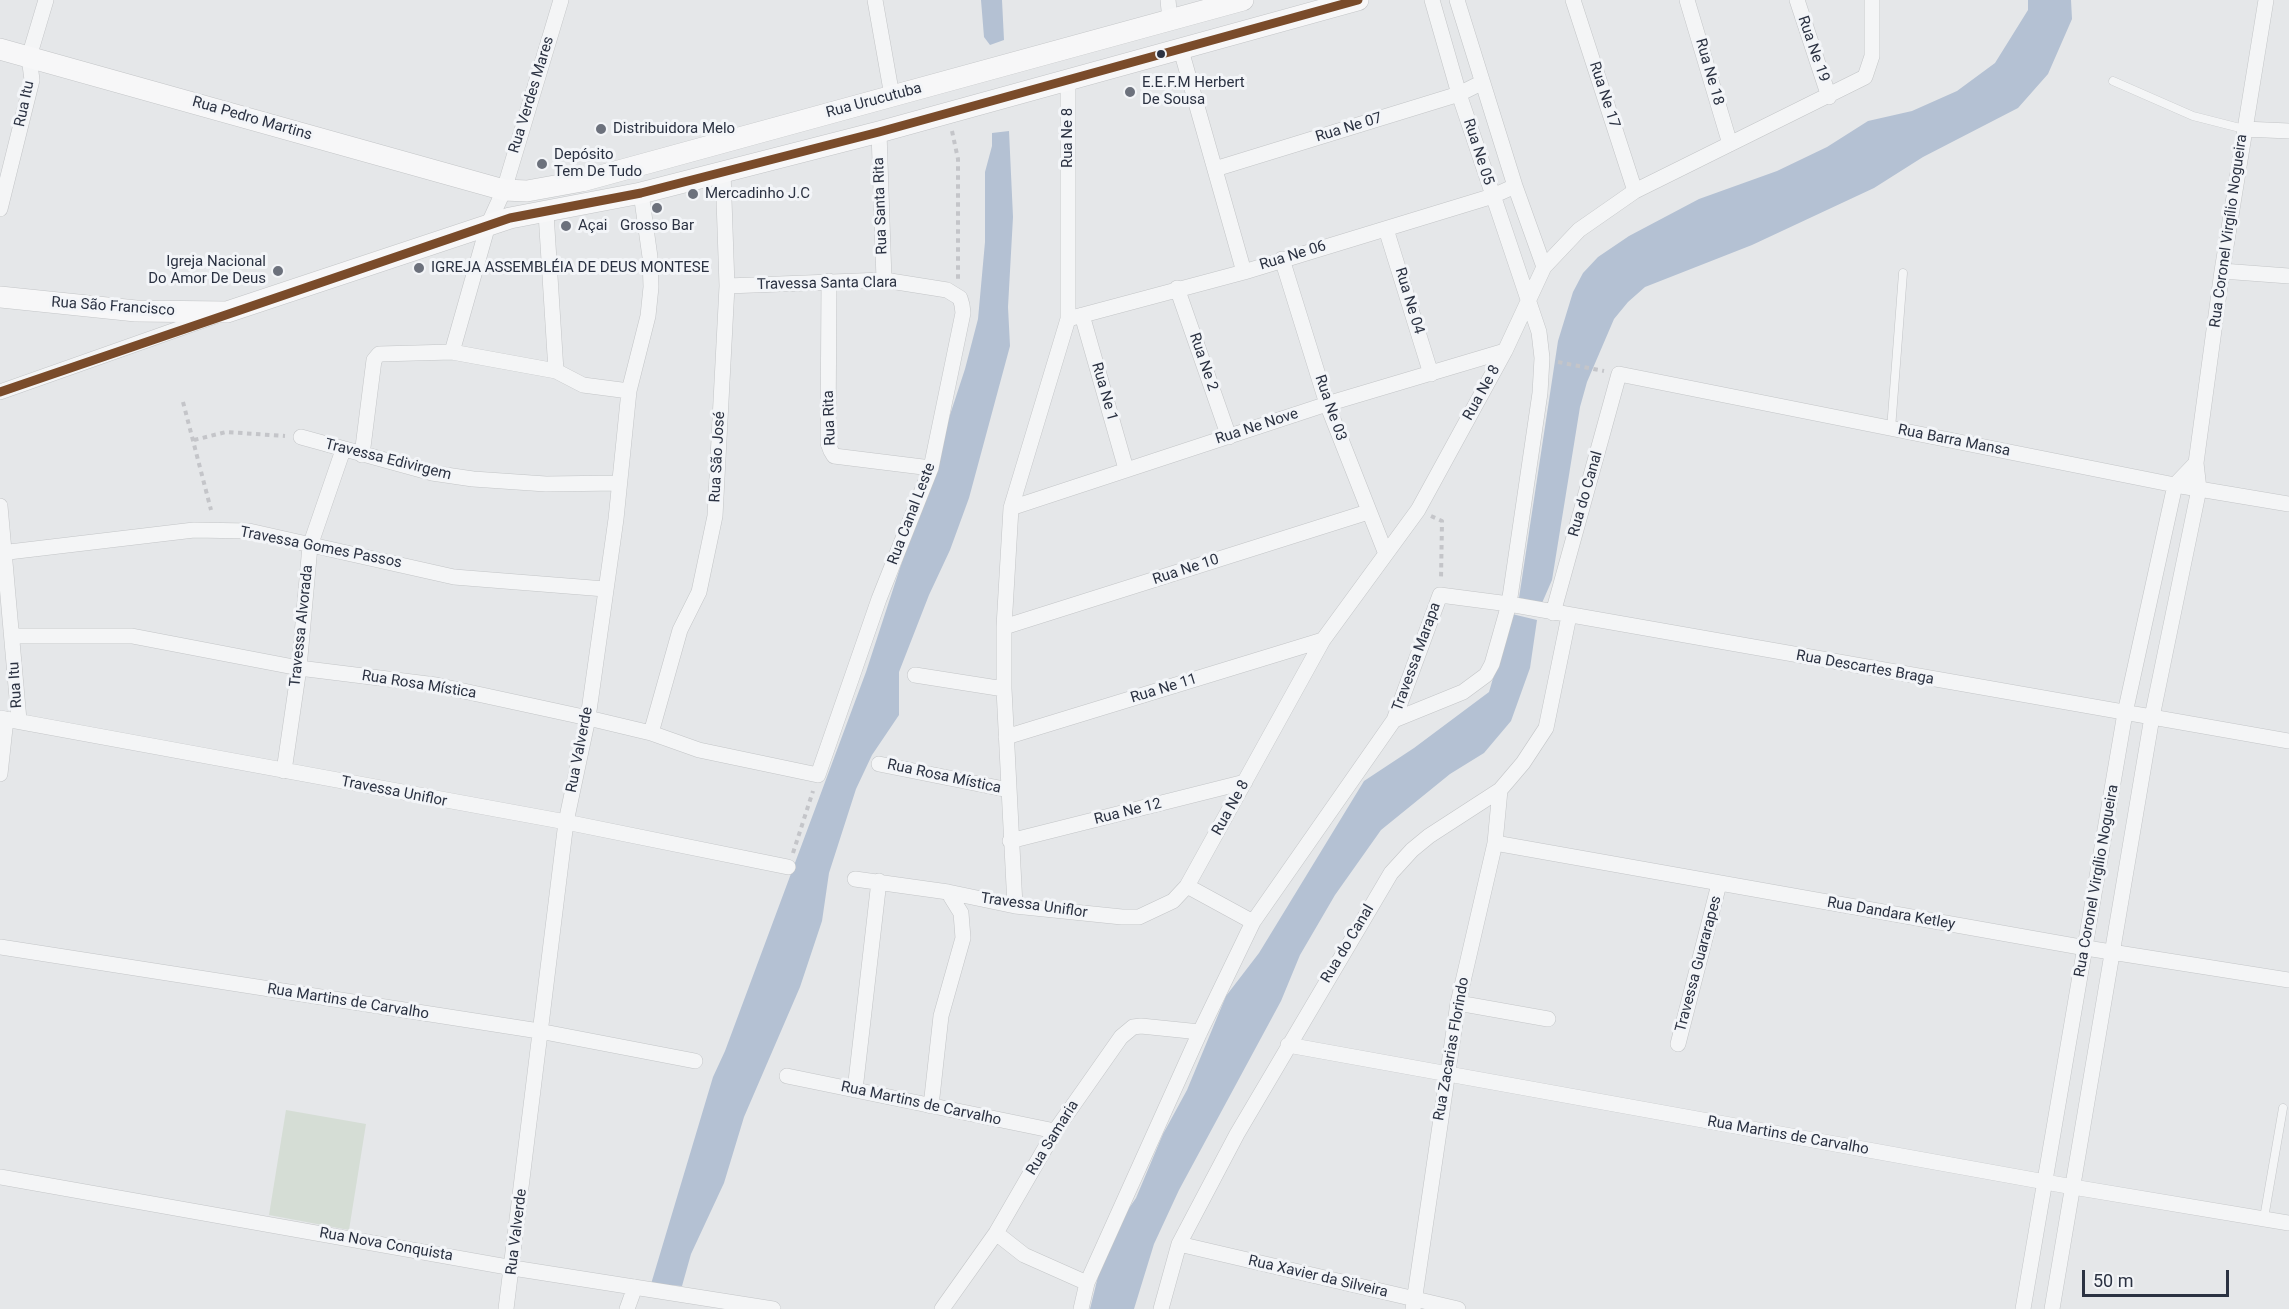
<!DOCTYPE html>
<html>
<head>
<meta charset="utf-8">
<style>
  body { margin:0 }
  #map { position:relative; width:2289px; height:1309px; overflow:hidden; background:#e5e7e9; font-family:Roboto,sans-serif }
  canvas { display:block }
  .scale { position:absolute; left:2082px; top:1270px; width:147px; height:27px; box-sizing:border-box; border:3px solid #2b3242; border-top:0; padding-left:8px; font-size:18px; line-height:21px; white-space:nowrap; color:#2b3242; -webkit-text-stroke:4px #f3f5f8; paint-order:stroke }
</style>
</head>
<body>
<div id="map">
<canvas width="2289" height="1309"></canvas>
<div class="scale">50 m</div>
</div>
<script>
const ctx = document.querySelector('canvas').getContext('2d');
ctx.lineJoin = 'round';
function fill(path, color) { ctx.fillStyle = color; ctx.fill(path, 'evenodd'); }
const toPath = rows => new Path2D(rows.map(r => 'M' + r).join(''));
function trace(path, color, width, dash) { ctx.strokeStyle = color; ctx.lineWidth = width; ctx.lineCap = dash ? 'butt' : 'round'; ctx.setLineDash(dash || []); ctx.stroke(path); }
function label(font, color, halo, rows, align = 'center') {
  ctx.font = font + ' Roboto,sans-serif'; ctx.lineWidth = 6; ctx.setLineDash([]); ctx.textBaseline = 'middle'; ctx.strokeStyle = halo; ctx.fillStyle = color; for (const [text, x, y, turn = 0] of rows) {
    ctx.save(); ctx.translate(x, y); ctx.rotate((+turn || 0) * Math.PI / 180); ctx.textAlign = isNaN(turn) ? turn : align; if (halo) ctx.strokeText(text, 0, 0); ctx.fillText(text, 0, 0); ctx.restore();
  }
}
fill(toPath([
  [286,1110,366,1124,349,1230,269,1215]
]), '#d5ddd5');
fill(toPath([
  [981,0,1002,0,1004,40,990,45,984,37],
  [2028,0,2071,0,2072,19,2048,74,2018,108,1923,157,1874,188,1752,245,1645,287,1628,302,1614,319,1587,382,1580,407,1552,580,1542,603,1519,598,1558,341,1573,292,1583,273,1598,257,1629,236,1699,199,1777,171,1827,147,1868,121,1912,111,1957,91,1995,63,2028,10],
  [1009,131,1013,217,1008,307,1010,346,969,498,950,550,929,595,899,672,899,715,872,755,856,789,829,873,822,921,800,987,744,1117,724,1183,691,1254,682,1286,651,1284,713,1077,725,1051,866,672,965,369,978,319,985,242,985,172,992,146,992,133],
  [1512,614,1537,620,1530,668,1511,721,1484,753,1450,774,1381,830,1335,895,1300,955,1281,1001,1179,1190,1154,1244,1134,1309,1090,1309,1107,1240,1136,1198,1163,1134,1187,1090,1226,996,1259,953,1364,781,1414,748,1489,692]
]), '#b4c1d3');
const lane = toPath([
  [2113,81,2193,116,2244,129],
  [1891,429,1903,273],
  [2264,1218,2283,1108]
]);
const street = toPath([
  [875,0,892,96],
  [1168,0,1170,20],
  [1457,0,1515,186,1544,267],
  [1573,0,1635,191],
  [1687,0,1730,144],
  [1797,0,1829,97],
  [1181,50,1244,272],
  [2244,129,2289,131],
  [879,132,884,280],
  [1215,169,1459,94,1481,83],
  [0,209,32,80,29,57,46,0],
  [546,213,556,371],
  [1386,229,1431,374],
  [1282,259,1327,404,1386,554],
  [2222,271,2289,276],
  [829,281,828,443,831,451,834,456,931,468],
  [1177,288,1229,437],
  [1082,315,1126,469],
  [1068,319,1244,272,1493,196,1515,186],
  [452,352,488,225,504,190,561,0],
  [0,392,218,315],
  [301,437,432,473,473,479,546,484,619,483],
  [362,455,374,360,379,354,452,352,556,371,583,385,629,391],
  [0,506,19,720],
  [1011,508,1327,404,1505,351],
  [0,553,194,530,249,531,454,577,605,589],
  [1553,613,1619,374,2175,485,2289,504],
  [1004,627,1368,512],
  [13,636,132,636,299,668,436,685,588,718,651,733,699,750,818,775,879,599,931,468,963,313,962,305,960,298,947,290,884,280,727,286],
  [915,675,1004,689],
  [0,718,566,822,788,867],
  [1394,720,1440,595,1509,604,2289,741],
  [651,733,680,630,699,592,715,516,727,286,723,171],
  [1006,737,1323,640],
  [879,764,1009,790],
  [284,771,299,668,310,546,343,450],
  [0,774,6,719],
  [1010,841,1245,782],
  [1495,843,2086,948,2289,980],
  [855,879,948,892,1015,906,1122,917,1139,917,1173,901,1187,886,1323,640,1418,510,1505,351,1544,267,1579,230,1635,191,1865,77,1872,56,1872,0],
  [1187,886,1253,922],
  [1015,906,1004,689,1004,627,1011,508,1068,319,1068,80],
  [0,947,539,1031,695,1061],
  [1458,1003,1548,1019],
  [1678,1044,1719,884],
  [1288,1045,2073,1187,2289,1223],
  [787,1076,1055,1131],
  [855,1090,879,881],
  [931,1106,941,1016,963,938,961,913,948,892],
  [0,1177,513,1268,773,1309],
  [996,1233,1024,1255,1087,1283],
  [1179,1244,1458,1309],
  [506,1309,566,822,588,718,616,519,629,391,648,316,651,287,650,257,641,193],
  [627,1309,635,1287],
  [942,1309,996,1233,1055,1131,1121,1037,1133,1027,1141,1026,1200,1032],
  [1081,1309,1087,1283,1200,1032,1253,922,1394,720,1463,692,1486,675,1492,664,1509,604,1540,393,1542,358,1539,332,1459,94,1432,0],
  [1161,1309,1179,1244,1237,1134,1391,873,1412,850,1429,836,1500,790,1523,763,1546,728,1569,616],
  [1413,1309,1458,1003,1495,843,1500,790],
  [2023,1309,2125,713,2175,485,2196,463],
  [2052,1309,2152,717,2199,489,2196,463,2222,271,2266,0]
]);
const secondary = toPath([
  [0,49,504,190,527,191,582,181,1243,0],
  [0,297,136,311,227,312,510,218,641,193,879,132,1358,0]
]);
trace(lane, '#c3c5c7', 9);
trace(street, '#c3c5c7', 16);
trace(secondary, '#c3c5c7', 22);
trace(toPath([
  [952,131,958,159,958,279],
  [1558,362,1604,371],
  [183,402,211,510],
  [194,440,226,432,285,436],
  [1431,516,1442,521,1441,579],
  [793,853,813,791]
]), '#c4c5c9', 4, [4.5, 4.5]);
trace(lane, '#f4f5f6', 8);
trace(street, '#f4f5f6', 15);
trace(secondary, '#f7f7f8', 21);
trace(toPath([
  [0,392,510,218,641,193,879,132,1358,0]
]), '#7a4b2a', 9);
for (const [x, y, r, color] of [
  [1161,54,5,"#2b3242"],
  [1130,92,6,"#6c717c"],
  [601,129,6,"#6c717c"],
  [542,164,6,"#6c717c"],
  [693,194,6,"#6c717c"],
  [657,208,6,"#6c717c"],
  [566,226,6,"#6c717c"],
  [419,268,6,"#6c717c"],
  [278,271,6,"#6c717c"]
]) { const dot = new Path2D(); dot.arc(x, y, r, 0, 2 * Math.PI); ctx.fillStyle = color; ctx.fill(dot); trace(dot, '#f3f5f8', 2); }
label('15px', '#2b3242', '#f3f5f8', [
  ["Rua Ne 19",1813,49,71],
  ["Rua Ne 18",1709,72,74],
  ["Rua Verdes Mares",532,95,-73],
  ["Rua Ne 17",1604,95,72],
  ["Rua Urucutuba",874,101,-15],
  ["Rua Itu",25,104,-78],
  ["Rua Pedro Martins",252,119,16],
  ["Rua Ne 07",1349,128,-17],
  ["Rua Ne 8",1068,138,-90],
  ["Rua Ne 05",1478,152,72],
  ["Rua Santa Rita",881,206,-92],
  ["Rua Coronel Virgílio Nogueira",2229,231,-82],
  ["Rua Ne 06",1293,256,-17],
  ["Travessa Santa Clara",827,284,-1],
  ["Rua Ne 04",1409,301,73],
  ["Rua São Francisco",113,307,4],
  ["Rua Ne 2",1203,362,71],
  ["Rua Ne 1",1104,392,74],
  ["Rua Ne 8",1482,393,-61],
  ["Rua Ne 03",1330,408,71],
  ["Rua Rita",830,418,-92],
  ["Rua Ne Nove",1257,427,-18],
  ["Rua Barra Mansa",1954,441,11],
  ["Rua São José",718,457,-87],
  ["Travessa Edivirgem",388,460,14],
  ["Rua do Canal",1586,494,-74],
  ["Rua Canal Leste",912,514,-69],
  ["Travessa Gomes Passos",321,548,11],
  ["Rua Ne 10",1186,570,-18],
  ["Travessa Alvorada",302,626,-84],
  ["Travessa Marapa",1417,657,-70],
  ["Rua Descartes Braga",1865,668,10],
  ["Rua Itu",16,685,-94],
  ["Rua Rosa Mística",419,685,9],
  ["Rua Ne 11",1164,689,-17],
  ["Rua Valverde",580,750,-79],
  ["Rua Rosa Mística",944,777,12],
  ["Travessa Uniflor",394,792,11],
  ["Rua Ne 8",1231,808,-61],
  ["Rua Ne 12",1128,812,-14],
  ["Rua Coronel Virgílio Nogueira",2097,881,-80],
  ["Travessa Uniflor",1034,906,8],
  ["Rua Dandara Ketley",1891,914,10],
  ["Rua do Canal",1348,944,-59],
  ["Travessa Guararapes",1699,964,-75],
  ["Rua Martins de Carvalho",348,1002,9],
  ["Rua Zacarias Florindo",1452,1049,-80],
  ["Rua Martins de Carvalho",921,1104,12],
  ["Rua Martins de Carvalho",1788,1136,10],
  ["Rua Samaria",1053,1138,-58],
  ["Rua Valverde",517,1232,-83],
  ["Rua Nova Conquista",386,1245,10],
  ["Rua Xavier da Silveira",1318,1277,13]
]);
label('15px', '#2b3242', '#f3f5f8', [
  ["E.E.F.M Herbert",1142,83],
  ["De Sousa",1142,100],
  ["Distribuidora Melo",613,129],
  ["Depósito",554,155],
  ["Tem De Tudo",554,172],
  ["Mercadinho J.C",705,194],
  ["Açai",578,226],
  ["Grosso Bar",657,226,"center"],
  ["Igreja Nacional",266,262,"right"],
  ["Do Amor De Deus",266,279,"right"],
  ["IGREJA ASSEMBLÉIA DE DEUS MONTESE",431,268]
], 'left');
</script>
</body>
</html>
